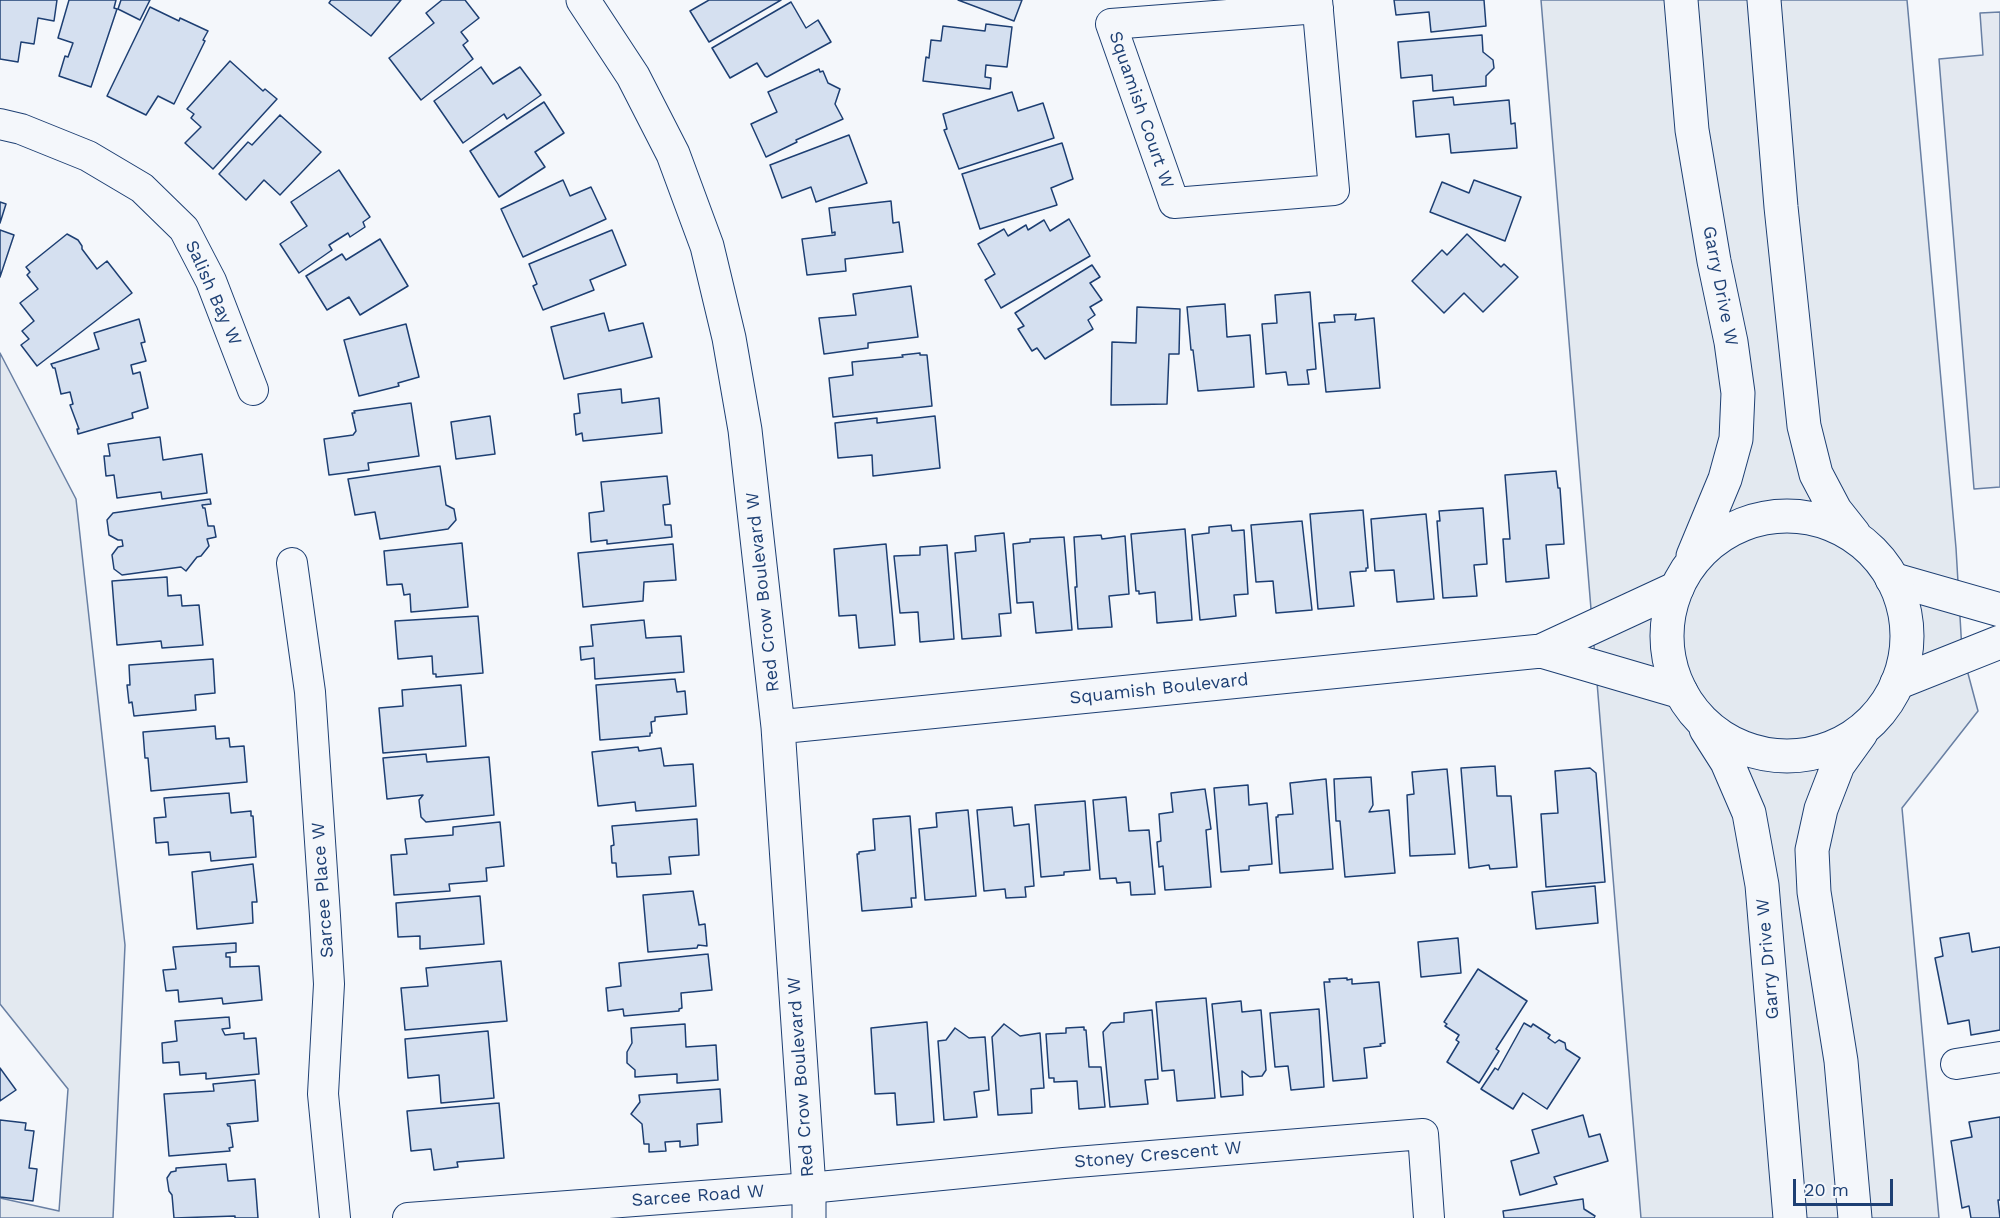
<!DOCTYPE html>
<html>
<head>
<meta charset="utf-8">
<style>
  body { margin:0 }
  #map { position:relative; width:2000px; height:1218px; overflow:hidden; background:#f4f7fb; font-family:"Work Sans",sans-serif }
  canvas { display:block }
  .scale { position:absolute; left:1793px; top:1179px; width:100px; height:27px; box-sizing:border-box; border:3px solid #1d3f73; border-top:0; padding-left:8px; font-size:18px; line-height:21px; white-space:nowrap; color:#1d3f73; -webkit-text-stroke:4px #f4f7fb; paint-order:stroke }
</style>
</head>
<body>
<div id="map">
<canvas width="2000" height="1218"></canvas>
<div class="scale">20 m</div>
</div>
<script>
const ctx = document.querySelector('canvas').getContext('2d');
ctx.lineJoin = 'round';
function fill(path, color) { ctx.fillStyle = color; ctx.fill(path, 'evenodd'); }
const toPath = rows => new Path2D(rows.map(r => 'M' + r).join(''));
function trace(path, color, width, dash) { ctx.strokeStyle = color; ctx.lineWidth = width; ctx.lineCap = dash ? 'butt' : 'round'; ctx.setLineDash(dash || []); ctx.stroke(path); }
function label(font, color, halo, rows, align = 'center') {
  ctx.font = font + ' "Work Sans",sans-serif'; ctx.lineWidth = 4.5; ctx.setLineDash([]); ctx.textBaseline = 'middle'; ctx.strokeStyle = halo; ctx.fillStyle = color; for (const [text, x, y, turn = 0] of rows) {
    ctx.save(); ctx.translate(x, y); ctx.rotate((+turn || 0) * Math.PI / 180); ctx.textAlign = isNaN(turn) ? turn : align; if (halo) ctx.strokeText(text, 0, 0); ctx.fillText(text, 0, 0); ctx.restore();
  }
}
const green = toPath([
  [1541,0,1907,0,1956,548,1962,651,1978,711,1902,808,1939,1218,1641,1218,1541,0],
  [0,353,76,499,125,945,113,1218,0,1218,0,1198,59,1211,68,1089,0,1004,0,353]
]);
fill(green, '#e3e9f0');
trace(green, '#687fa3', 1.5);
const parking = toPath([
  [2000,12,2000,487,1974,489,1939,59,1983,55,1980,13,2000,12]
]);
fill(parking, '#e3e8f0');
trace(parking, '#687fa3', 1.5);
const building = toPath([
  [0,0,57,0,54,21,38,18,34,44,21,42,18,62,0,59,0,0],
  [69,0,116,0,114,8,117,9,91,87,59,76,65,56,68,57,73,43,58,38,69,0],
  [121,0,150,0,140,20,118,9,121,0],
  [331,0,401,0,371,36,329,3,331,0],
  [442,0,465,0,479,18,461,32,468,41,463,45,473,59,421,100,389,58,434,23,426,13,442,0],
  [709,0,781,0,709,42,690,11,709,0],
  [958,0,1022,0,1014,21,958,0],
  [1394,0,1484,0,1486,26,1431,32,1429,12,1396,15,1394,0],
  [791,2,806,28,818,20,831,42,767,77,765,76,757,63,730,78,712,48,791,2],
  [150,7,179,21,180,18,208,31,203,40,205,41,174,104,158,96,146,115,107,96,150,7],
  [986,24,1012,27,1007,67,986,65,985,77,991,78,990,89,923,81,926,57,929,58,931,40,941,41,943,26,985,31,986,24],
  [1482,35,1483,52,1493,60,1494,68,1486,76,1486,86,1433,91,1432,75,1401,78,1398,42,1482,35],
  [230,61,263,91,265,89,277,99,213,169,185,143,201,127,191,118,194,114,187,109,230,61],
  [481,67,493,84,520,67,541,95,507,119,504,114,463,143,434,101,481,67],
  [819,69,820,72,823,71,828,83,840,89,835,104,843,119,796,140,797,142,766,157,751,124,777,112,768,92,819,69],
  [1012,92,1018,111,1043,103,1054,138,959,169,944,130,947,129,943,114,1012,92],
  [1453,97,1454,105,1509,100,1511,124,1515,123,1517,148,1451,153,1449,134,1416,137,1413,101,1453,97],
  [544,102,564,133,535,152,545,167,499,197,470,151,544,102],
  [280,115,321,152,280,195,264,180,246,200,219,174,248,142,252,145,280,115],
  [849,135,867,183,816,202,811,187,782,198,770,165,849,135],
  [1062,143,1073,179,1051,188,1057,205,980,229,962,174,1062,143],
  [339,170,370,217,363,222,365,227,350,237,348,233,329,245,332,250,299,273,280,244,307,226,291,202,339,170],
  [563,180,570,196,591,187,606,219,523,257,501,209,563,180],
  [1474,180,1521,197,1505,241,1430,212,1442,182,1469,193,1474,180],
  [891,201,893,223,899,222,903,252,845,259,846,271,807,275,802,239,835,235,835,232,832,233,829,208,891,201],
  [0,202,6,204,0,223,0,202],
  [1069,219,1090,256,1001,308,985,280,995,274,978,244,1004,229,1008,236,1026,225,1028,230,1044,220,1050,231,1069,219],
  [0,230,14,235,0,277,0,230],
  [612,230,626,265,590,280,594,290,543,310,533,286,537,284,529,264,612,230],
  [67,234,78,240,82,246,82,249,97,269,107,261,132,293,37,366,21,345,29,339,22,331,34,321,20,303,38,289,27,275,30,272,26,267,67,234],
  [1467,234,1501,267,1504,264,1518,277,1483,312,1464,293,1444,313,1412,281,1442,250,1447,255,1467,234],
  [380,239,408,286,360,315,349,297,327,310,306,276,342,254,346,260,380,239],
  [1092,265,1100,277,1090,283,1102,300,1090,307,1095,315,1088,320,1093,329,1045,359,1037,348,1032,351,1018,329,1024,326,1015,313,1092,265],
  [911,286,918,337,868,343,868,348,824,354,819,318,856,315,853,294,911,286],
  [1310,292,1316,369,1307,370,1309,384,1288,385,1286,372,1266,374,1262,324,1277,323,1275,295,1310,292],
  [1225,304,1227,337,1250,335,1254,387,1198,391,1193,350,1191,350,1187,307,1225,304],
  [1137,307,1180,309,1179,354,1169,354,1167,404,1111,405,1112,342,1136,343,1137,307],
  [604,313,609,331,643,323,652,357,564,379,551,327,604,313],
  [1356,314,1355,320,1374,318,1380,388,1326,392,1319,323,1335,322,1334,315,1356,314],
  [139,319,145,342,141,343,146,361,131,365,133,374,140,372,148,408,132,413,133,418,78,434,77,429,79,429,70,405,73,404,70,392,61,394,55,368,53,368,51,364,99,349,94,333,139,319],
  [406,324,419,377,398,383,399,386,359,396,344,340,406,324],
  [920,353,920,355,927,355,932,406,833,417,829,378,853,375,852,362,903,357,902,355,920,353],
  [621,389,622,403,659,398,662,433,583,441,582,433,576,435,574,414,580,413,578,394,621,389],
  [411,403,419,456,368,463,369,470,329,475,324,439,353,435,356,431,352,413,355,413,354,411,411,403],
  [490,416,495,454,456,459,451,422,490,416],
  [935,416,940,468,873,476,872,455,838,458,835,423,877,418,877,423,935,416],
  [160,437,163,460,202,454,207,493,162,499,161,492,117,498,114,475,106,476,104,456,110,456,108,444,160,437],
  [440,466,446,505,454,509,456,520,448,529,380,539,375,512,355,515,348,479,440,466],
  [1556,471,1558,488,1560,488,1564,544,1546,545,1549,578,1506,582,1503,539,1510,539,1505,475,1556,471],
  [667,476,670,504,663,505,665,525,671,525,672,537,607,544,607,540,591,542,589,513,604,511,601,482,667,476],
  [210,499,211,504,202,505,203,508,205,508,208,526,214,526,216,537,207,539,209,546,201,556,197,557,186,571,181,567,122,575,114,569,112,555,118,547,123,546,122,540,118,540,109,535,107,520,113,513,210,499],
  [1483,508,1487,564,1474,565,1477,596,1443,598,1437,521,1440,521,1439,511,1483,508],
  [1363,510,1368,568,1366,568,1366,571,1350,572,1354,606,1318,609,1310,514,1363,510],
  [1426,514,1434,599,1397,602,1394,570,1375,571,1371,519,1426,514],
  [1302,521,1312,610,1276,613,1273,581,1256,582,1251,525,1302,521],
  [1231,525,1232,531,1244,530,1248,594,1234,595,1236,616,1200,620,1192,535,1209,533,1209,527,1231,525],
  [1185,529,1192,620,1157,623,1155,592,1139,594,1139,591,1136,591,1131,534,1185,529],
  [1004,533,1011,613,999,614,1001,636,962,639,955,553,976,551,975,536,1004,533],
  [1101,535,1102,539,1125,536,1129,594,1109,596,1112,627,1078,629,1075,587,1077,587,1074,537,1101,535],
  [1064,537,1072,630,1036,633,1033,602,1017,603,1013,544,1030,542,1030,539,1064,537],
  [462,543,468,607,411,612,410,594,404,595,402,584,387,585,384,551,462,543],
  [673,544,676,580,644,582,643,601,583,607,578,553,673,544],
  [886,544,895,645,859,648,856,615,839,616,834,549,886,544],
  [947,545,954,639,920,642,918,612,900,613,894,556,920,555,920,547,947,545],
  [167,577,168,596,181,595,182,606,199,605,203,645,162,648,161,641,117,645,112,581,167,577],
  [478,616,483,673,436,677,436,674,433,674,432,656,398,659,395,621,478,616],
  [644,620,646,638,681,636,684,672,595,679,594,658,581,660,580,647,593,646,591,625,644,620],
  [213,659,215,693,195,695,196,710,134,716,132,702,129,703,127,685,130,685,129,665,213,659],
  [675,679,677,692,685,691,687,714,655,717,655,721,651,722,652,733,650,733,650,736,600,740,596,685,675,679],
  [461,685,466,746,383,753,379,708,403,706,402,690,461,685],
  [215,726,216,739,229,738,230,747,244,746,247,782,151,791,148,758,145,758,143,732,215,726],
  [638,747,639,751,661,748,664,766,693,764,696,806,636,811,635,802,598,806,592,752,638,747],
  [426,754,427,762,489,757,494,815,426,822,421,817,419,800,423,795,387,799,383,758,426,754],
  [1495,766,1497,796,1511,796,1517,867,1490,869,1489,865,1469,868,1461,768,1495,766],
  [1590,768,1596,773,1605,882,1546,887,1541,814,1558,813,1555,771,1590,768],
  [1447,769,1455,854,1410,856,1407,795,1414,794,1412,772,1447,769],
  [1371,777,1373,805,1369,812,1389,810,1395,873,1345,877,1340,821,1336,821,1334,779,1371,777],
  [1326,779,1333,869,1280,873,1276,817,1278,817,1278,815,1293,814,1290,783,1326,779],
  [1248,785,1249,805,1267,803,1272,864,1249,866,1249,870,1221,872,1214,788,1248,785],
  [1205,789,1211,829,1206,830,1211,887,1165,890,1163,866,1159,867,1157,842,1161,841,1159,814,1173,812,1171,793,1205,789],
  [229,793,231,813,251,811,251,816,253,816,256,857,211,861,210,852,169,855,168,842,156,843,154,818,166,817,164,798,229,793],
  [1126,797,1129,831,1149,830,1155,894,1131,895,1130,882,1117,883,1116,878,1100,879,1093,800,1126,797],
  [1085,801,1090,870,1064,872,1064,875,1041,877,1035,805,1085,801],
  [1012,807,1014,826,1029,824,1034,886,1025,887,1026,897,1006,898,1005,889,984,891,977,810,1012,807],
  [968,810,976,896,925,900,919,829,937,827,936,813,968,810],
  [910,816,916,898,911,898,912,907,862,911,857,854,859,854,859,852,875,850,873,819,910,816],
  [697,819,699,855,669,857,671,874,617,877,616,863,612,863,611,846,614,845,612,826,697,819],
  [500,822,504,866,486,868,487,881,449,884,450,891,394,895,391,855,407,854,405,839,453,835,453,827,500,822],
  [253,864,257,902,252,902,253,923,197,929,192,872,253,864],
  [1595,886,1598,923,1536,929,1532,892,1595,886],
  [693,891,699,925,705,924,707,946,698,945,697,948,648,952,643,895,693,891],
  [480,896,484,944,420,949,420,936,398,937,396,903,480,896],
  [1969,933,1972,952,2000,947,2000,1030,1971,1035,1969,1020,1948,1024,1935,958,1943,956,1940,938,1969,933],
  [1458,938,1461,973,1421,977,1418,942,1458,938],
  [236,943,236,952,226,953,226,957,230,957,230,967,259,966,262,1000,223,1004,222,998,179,1002,178,990,166,991,163,970,176,969,173,947,236,943],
  [708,954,712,990,681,993,682,1008,679,1009,679,1011,624,1016,623,1009,608,1011,606,988,621,986,619,963,708,954],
  [501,961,507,1021,405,1030,401,988,428,986,426,968,501,961],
  [1478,969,1527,1001,1496,1049,1499,1051,1479,1083,1447,1062,1459,1042,1456,1040,1459,1035,1445,1026,1447,1024,1444,1022,1478,969],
  [1347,978,1347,980,1352,979,1352,984,1379,982,1385,1043,1380,1044,1381,1046,1364,1048,1367,1078,1333,1081,1324,982,1330,982,1329,979,1347,978],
  [1206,998,1215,1098,1177,1101,1174,1070,1162,1071,1156,1002,1206,998],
  [1241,1001,1242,1012,1261,1010,1266,1070,1262,1076,1250,1077,1242,1071,1243,1095,1221,1097,1212,1004,1241,1001],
  [1319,1009,1324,1087,1291,1090,1288,1066,1275,1067,1270,1013,1319,1009],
  [1152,1010,1158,1079,1145,1080,1148,1104,1110,1107,1103,1032,1111,1023,1124,1022,1124,1013,1152,1010],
  [229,1017,230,1028,222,1029,225,1035,244,1033,244,1039,256,1038,259,1074,206,1079,206,1073,180,1075,179,1062,163,1063,162,1043,177,1041,175,1021,229,1017],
  [927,1022,934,1122,897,1125,895,1093,875,1094,871,1028,927,1022],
  [1524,1023,1531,1027,1533,1024,1550,1035,1548,1038,1555,1043,1559,1040,1565,1043,1566,1049,1580,1058,1547,1109,1523,1093,1513,1109,1481,1089,1495,1068,1498,1070,1524,1023],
  [685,1024,686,1047,716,1045,718,1080,677,1083,677,1074,635,1077,635,1070,627,1063,627,1052,632,1043,631,1028,685,1024],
  [1004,1024,1020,1036,1040,1033,1044,1088,1031,1089,1032,1113,998,1115,992,1037,1004,1024],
  [1084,1027,1084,1030,1086,1030,1089,1067,1101,1067,1105,1107,1079,1109,1077,1081,1054,1082,1054,1078,1049,1078,1046,1034,1066,1033,1066,1028,1084,1027],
  [955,1028,969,1038,985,1037,989,1090,974,1092,977,1117,944,1120,938,1041,946,1040,955,1028],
  [488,1031,494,1098,441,1103,439,1075,408,1078,405,1039,488,1031],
  [0,1068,16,1090,0,1101,0,1068],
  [255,1080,258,1121,227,1124,228,1126,230,1126,233,1147,229,1148,230,1151,169,1156,164,1094,214,1091,213,1084,255,1080],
  [720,1089,722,1122,697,1124,698,1145,680,1147,680,1141,665,1142,666,1151,649,1152,649,1144,644,1144,642,1124,631,1114,640,1102,639,1095,720,1089],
  [499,1103,504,1158,457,1162,458,1167,434,1170,431,1149,411,1151,407,1111,499,1103],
  [1583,1115,1589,1137,1600,1134,1608,1161,1554,1177,1557,1184,1520,1195,1511,1161,1539,1153,1532,1130,1583,1115],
  [2000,1117,2000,1200,1998,1200,2000,1218,1971,1218,1969,1206,1962,1208,1951,1141,1972,1137,1969,1122,2000,1117],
  [0,1120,26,1123,25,1130,34,1131,29,1168,37,1169,33,1201,0,1197,0,1120],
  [226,1164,228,1181,255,1179,258,1218,235,1218,235,1216,174,1218,172,1195,169,1191,167,1178,171,1172,176,1171,176,1168,226,1164],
  [1583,1199,1584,1209,1595,1216,1594,1218,1504,1218,1503,1211,1583,1199]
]);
fill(building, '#d5e0f0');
trace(building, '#1d3f73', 1.5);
const minor = toPath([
  [1317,0,1334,190,1174,203,1111,24,1318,8],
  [0,124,21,129,88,156,142,188,184,229,211,281,253,390],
  [292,563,310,692,325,916,329,984,323,1094,335,1218],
  [1956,1064,2000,1057],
  [408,1218,809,1188,1064,1163,1423,1134,1429,1218]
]);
const tertiary = toPath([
  [583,0,633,76,673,154,707,246,729,338,745,430,778,727,809,1188,809,1218],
  [1892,579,2000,610],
  [1541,651,1681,692],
  [1897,683,2000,642],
  [778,727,1541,651,1677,588]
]);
const secondary = toPath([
  [1681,0,1692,130,1714,261,1731,342,1738,393,1736,439,1725,479,1693,556],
  [1764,0,1781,207,1804,426,1816,474,1835,510,1854,534],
  '1667 636a120 120 0 1 1 240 0a120 120 0 1 1-240 0Z',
  [1706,729,1727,762,1749,813,1762,885,1790,1218],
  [1855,1218,1841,1061,1814,892,1812,850,1821,809,1838,765,1861,733]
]);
trace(minor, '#1d3f73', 32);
trace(tertiary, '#1d3f73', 35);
trace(secondary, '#1d3f73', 35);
trace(minor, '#f4f7fb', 30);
trace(tertiary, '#f4f7fb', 33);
trace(secondary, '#f4f7fb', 33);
label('18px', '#1d3f73', '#f4f7fb', [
  ["Squamish Court W",1141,110,71],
  ["Garry Drive W",1720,286,79],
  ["Salish Bay W",213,293,66],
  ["Red Crow Boulevard W",763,592,-96],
  ["Squamish Boulevard",1159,689,-6],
  ["Sarcee Place W",323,890,-94],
  ["Garry Drive W",1768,959,-95],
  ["Red Crow Boulevard W",801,1077,-94],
  ["Stoney Crescent W",1158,1155,-5],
  ["Sarcee Road W",698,1196,-4]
]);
</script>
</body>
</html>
